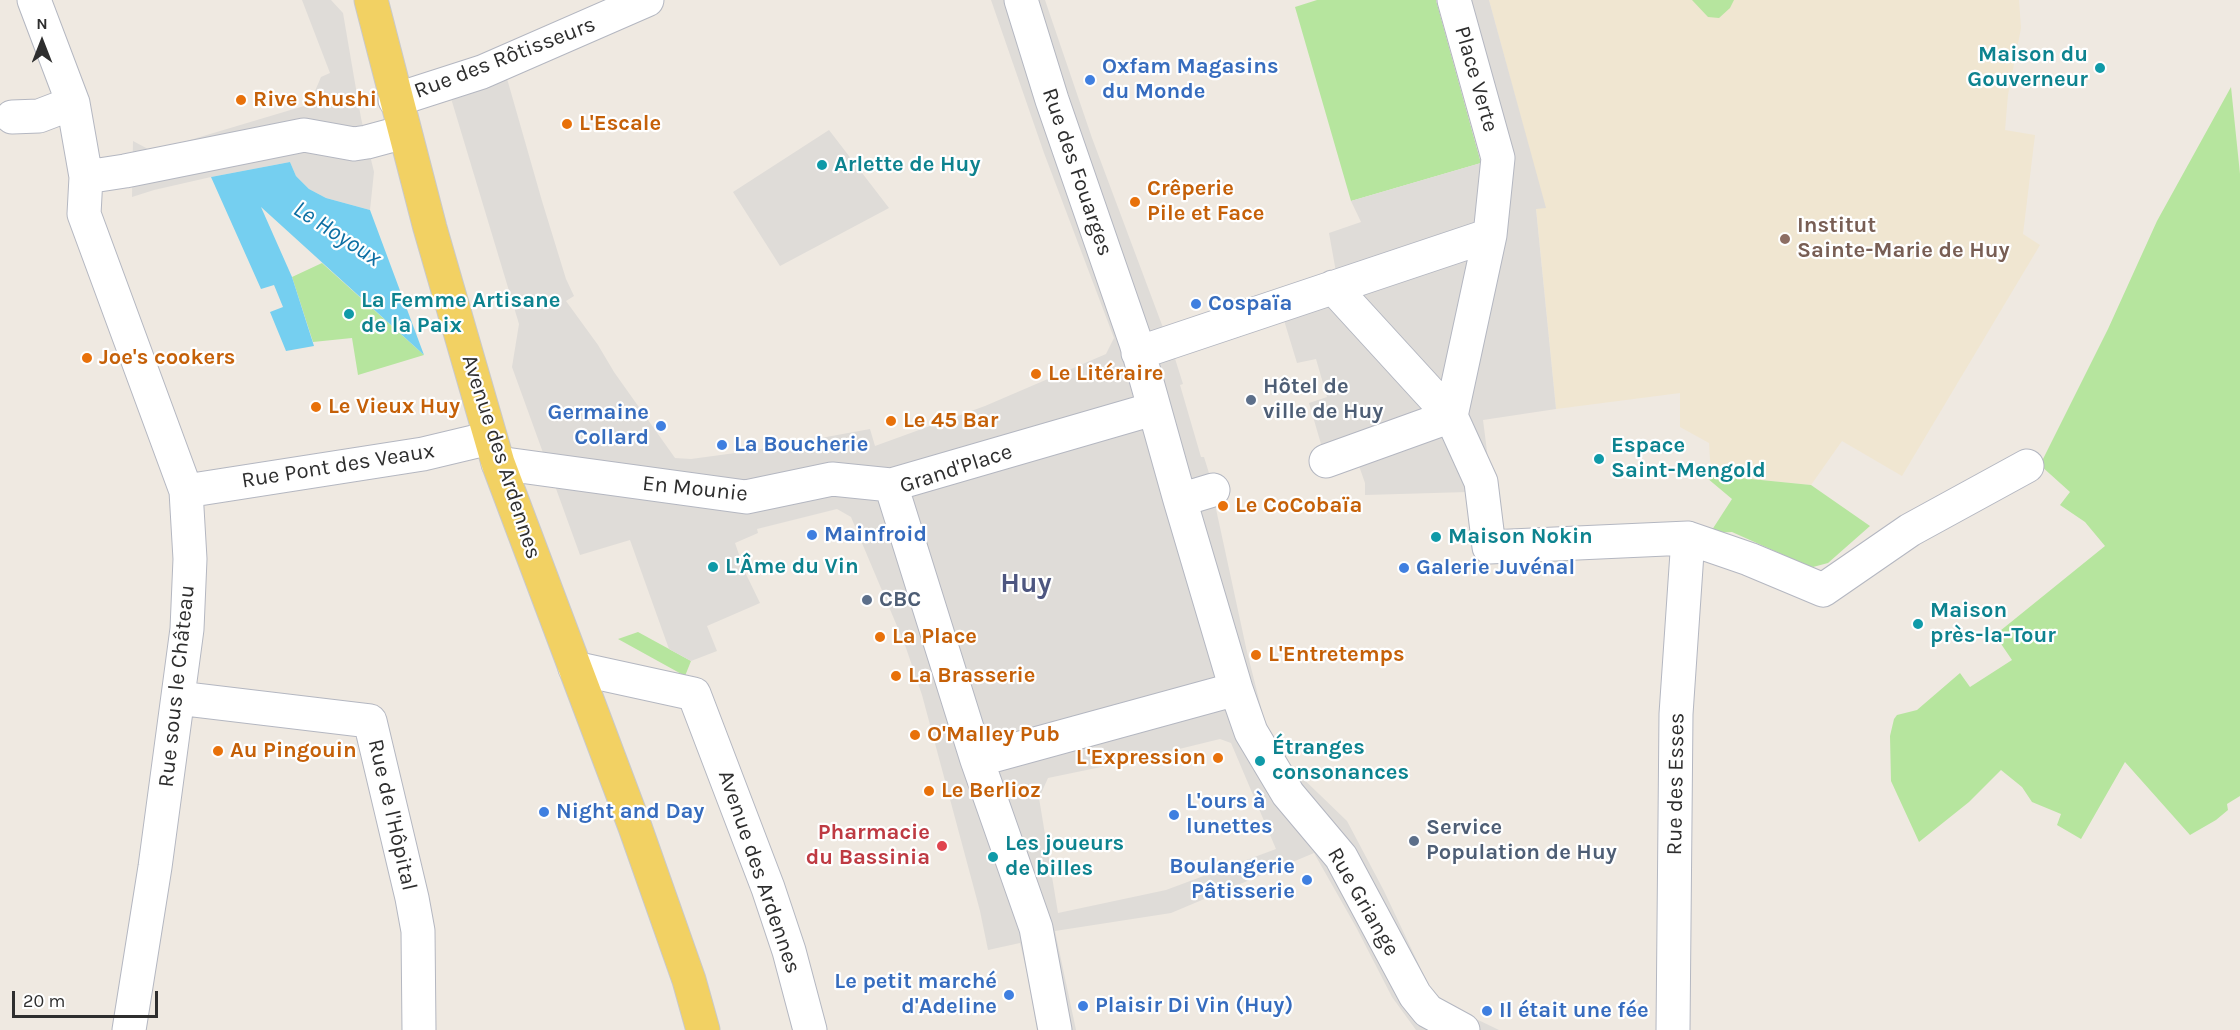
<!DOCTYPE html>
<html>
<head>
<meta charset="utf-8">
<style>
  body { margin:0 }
  #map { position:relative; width:2240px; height:1030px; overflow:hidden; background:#efe9e1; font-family:Karla,sans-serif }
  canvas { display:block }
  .north { position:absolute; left:12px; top:12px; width:60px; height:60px; -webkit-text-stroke:4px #fff; paint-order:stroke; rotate:0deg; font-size:16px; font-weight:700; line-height:24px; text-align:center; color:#2e2e2e }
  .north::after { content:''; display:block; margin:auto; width:21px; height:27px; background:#2e2e2e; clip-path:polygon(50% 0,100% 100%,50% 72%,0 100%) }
  .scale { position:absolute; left:12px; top:991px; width:146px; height:27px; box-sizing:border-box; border:3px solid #2e2e2e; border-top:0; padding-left:8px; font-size:18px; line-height:21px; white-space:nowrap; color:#2e2e2e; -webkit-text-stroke:4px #fff; paint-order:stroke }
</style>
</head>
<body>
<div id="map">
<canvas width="2240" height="1030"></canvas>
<div class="north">N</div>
<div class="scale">20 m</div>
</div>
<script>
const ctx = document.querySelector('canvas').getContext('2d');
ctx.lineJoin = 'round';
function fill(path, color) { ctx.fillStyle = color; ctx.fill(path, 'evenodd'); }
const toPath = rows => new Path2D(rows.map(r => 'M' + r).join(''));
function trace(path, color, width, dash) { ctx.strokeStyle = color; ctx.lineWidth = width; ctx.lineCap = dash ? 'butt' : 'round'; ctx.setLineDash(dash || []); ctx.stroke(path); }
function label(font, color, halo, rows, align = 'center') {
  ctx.font = font + ' Karla,sans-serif'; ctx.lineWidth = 4.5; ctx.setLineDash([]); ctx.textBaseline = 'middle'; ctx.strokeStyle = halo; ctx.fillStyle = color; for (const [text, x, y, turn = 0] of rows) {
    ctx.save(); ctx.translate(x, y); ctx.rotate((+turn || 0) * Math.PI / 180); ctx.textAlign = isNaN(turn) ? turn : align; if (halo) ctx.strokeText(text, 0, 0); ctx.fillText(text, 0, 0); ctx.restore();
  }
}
fill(toPath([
  [1489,0,2019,0,2021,28,2008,95,2005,130,2035,135,2023,234,2040,245,1902,476,1842,441,1811,485,1711,475,1709,443,1680,427,1680,393,1556,409,1536,208,1545,208]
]), '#f0e6d1');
fill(toPath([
  [1317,0,1436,0,1481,163,1351,201,1295,7],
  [1692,0,1734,0,1730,8,1719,18,1708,17],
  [2231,87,2240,174,2240,796,2227,804,2228,810,2216,820,2190,835,2125,762,2081,839,2057,825,2061,814,2032,802,2022,787,2001,770,1969,802,1919,842,1891,781,1890,736,1894,719,1897,715,1917,710,1960,673,1970,687,2012,660,1995,635,2105,546,2085,522,2060,505,2070,492,2040,465,2108,329,2157,221],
  [322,263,424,355,358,375,352,338,313,342,292,277],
  [1711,475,1811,485,1870,526,1828,563,1813,567,1806,565,1732,532,1710,533,1732,499,1707,478],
  [638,632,691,661,685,676,618,639]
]), '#b6e59e');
fill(toPath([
  [302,0,331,0,343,13,361,118,374,172,370,210,326,198,309,189,296,176,290,162,211,177,154,190,132,197,133,141,148,149,180,143,314,103,312,98,321,77,330,73],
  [991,0,1045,0,1092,138,1165,333,1172,349,1183,384,1180,385,1201,457,1204,457,1213,486,1213,495,1247,652,1265,723,1291,767,1347,821,1384,891,1429,986,1447,1005,1499,1030,1416,1030,1392,997,1356,927,1314,853,1171,913,1055,931,1076,1030,1037,1030,1028,978,1020,943,988,950,980,911,922,695,905,645,851,517,837,509,757,529,758,533,735,543,745,572,760,603,707,626,717,651,691,661,669,649,630,540,580,555,512,367,519,324,450,95,506,75,542,201,566,279,574,296,566,301,598,345,614,372,675,458,691,459,750,451,870,429,875,446,985,406,1106,354,1114,338,1044,153],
  [1220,739,1231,743,1276,849,1166,890,1058,913,1039,798,1048,778,1130,761],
  [1436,0,1489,0,1546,208,1536,209,1556,409,1483,420,1493,498,1468,492,1365,495,1365,483,1358,463,1328,468,1309,403,1327,397,1316,359,1297,363,1283,317,1336,272,1329,233,1361,222,1351,201,1481,163],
  [829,130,889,208,780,266,733,192]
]), '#dfdcd8');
fill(toPath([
  [290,162,296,176,309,189,326,198,370,210,424,355,261,207,292,277,314,346,286,351,270,312,283,307,274,285,261,289,211,177]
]), '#75cff0');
const minor = toPath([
  [34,0,73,103,86,177,84,214,186,491,190,559,187,629,155,867,129,1030],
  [1021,0,1052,100,1136,343,1180,500,1236,689,1251,732,1288,794,1341,857,1415,995,1428,1011,1463,1030],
  [395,100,482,72,647,0],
  [12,117,39,116,73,103],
  [86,177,125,171,304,135,354,144,367,142,404,132],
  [1333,287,1451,416,1481,482,1489,547,1688,538,1749,559,1823,590,1910,530,2027,466],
  [1138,353,1490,235],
  [1326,461,1451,416,1490,235,1498,158,1454,0],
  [498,463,746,497,832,479,891,485,1153,409],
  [891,485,977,760,1036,928,1055,1030],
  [186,491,423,454,490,438],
  [1180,500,1213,490],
  [575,668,694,694,768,888,789,951,810,1030],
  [178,698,370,721,412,898,418,931,419,1030],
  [977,760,1236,689],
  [1673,1030,1676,714,1688,538]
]);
const major = toPath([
  [371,0,430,228,498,463,635,827,689,980,703,1030]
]);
trace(minor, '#b4b7c1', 35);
trace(major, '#c9c9c9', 35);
trace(minor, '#fff', 33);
trace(major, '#f2d163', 33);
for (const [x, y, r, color] of [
  [2100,68,6,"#0f9aa8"],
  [1090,80,6,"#3f7fe0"],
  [241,100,6,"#e8710a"],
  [567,124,6,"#e8710a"],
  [822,165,6,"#0f9aa8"],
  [1135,202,6,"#e8710a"],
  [1785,239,6,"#8d6e63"],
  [1196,304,6,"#3f7fe0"],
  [349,314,6,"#0f9aa8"],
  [87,358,6,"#e8710a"],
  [1036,374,6,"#e8710a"],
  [1251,400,6,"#5c6f8a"],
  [316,407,6,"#e8710a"],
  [891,421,6,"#e8710a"],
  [661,426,6,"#3f7fe0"],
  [722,445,6,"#3f7fe0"],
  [1599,459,6,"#0f9aa8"],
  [1223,506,6,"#e8710a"],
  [812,535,6,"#3f7fe0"],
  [1436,537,6,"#0f9aa8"],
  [713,567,6,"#0f9aa8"],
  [1404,568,6,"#3f7fe0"],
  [867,600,6,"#5c6f8a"],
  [1918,624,6,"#0f9aa8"],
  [880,637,6,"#e8710a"],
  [1256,655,6,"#e8710a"],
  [896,676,6,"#e8710a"],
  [915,735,6,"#e8710a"],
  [218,751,6,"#e8710a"],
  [1218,758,6,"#e8710a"],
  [1260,761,6,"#0f9aa8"],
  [929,791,6,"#e8710a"],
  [544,812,6,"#3f7fe0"],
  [1174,815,6,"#3f7fe0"],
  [1414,841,6,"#5c6f8a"],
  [942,846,6,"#e0444e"],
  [993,857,6,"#0f9aa8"],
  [1307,880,6,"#3f7fe0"],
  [1009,995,6,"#3f7fe0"],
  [1083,1006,6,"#3f7fe0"],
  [1487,1011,6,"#3f7fe0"]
]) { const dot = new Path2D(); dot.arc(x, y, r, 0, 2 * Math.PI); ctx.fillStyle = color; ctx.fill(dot); trace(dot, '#fff', 2); }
label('bold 22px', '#0d838f', '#fff', [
  ["Maison du",2088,55,"right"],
  ["Gouverneur",2088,80,"right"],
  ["Arlette de Huy",834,165],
  ["La Femme Artisane",361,301],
  ["de la Paix",361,326],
  ["Espace",1611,446],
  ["Saint-Mengold",1611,471],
  ["Maison Nokin",1448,537],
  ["L'Âme du Vin",725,567],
  ["Maison",1930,611],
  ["près-la-Tour",1930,636],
  ["Étranges",1272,748],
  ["consonances",1272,773],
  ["Les joueurs",1005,844],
  ["de billes",1005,869]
], 'left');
label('22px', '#2e2e2e', '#fff', [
  ["Rue des Rôtisseurs",505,58,-21],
  ["Place Verte",1476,79,74],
  ["Rue des Fouarges",1077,172,71],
  ["Avenue des Ardennes",501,457,72],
  ["Rue Pont des Veaux",338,466,-9],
  ["Grand'Place",956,469,-18],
  ["En Mounie",695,489,6],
  ["Rue sous le Château",177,686,-84],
  ["Rue des Esses",1676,784,-89],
  ["Rue de l'Hôpital",392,815,77],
  ["Avenue des Ardennes",759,872,71],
  ["Rue Griange",1363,902,60]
]);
label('bold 22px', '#366cbe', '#fff', [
  ["Oxfam Magasins",1102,67],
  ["du Monde",1102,92],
  ["Cospaïa",1208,304],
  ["Germaine",649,413,"right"],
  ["Collard",649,438,"right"],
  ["La Boucherie",734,445],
  ["Mainfroid",824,535],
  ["Galerie Juvénal",1416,568],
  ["L'ours à",1186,802],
  ["lunettes",1186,827],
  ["Night and Day",556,812],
  ["Boulangerie",1295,867,"right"],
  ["Pâtisserie",1295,892,"right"],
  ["Le petit marché",997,982,"right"],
  ["d'Adeline",997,1007,"right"],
  ["Plaisir Di Vin (Huy)",1095,1006],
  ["Il était une fée",1499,1011]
], 'left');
label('bold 22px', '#c56008', '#fff', [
  ["Rive Shushi",253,100],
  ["L'Escale",579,124],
  ["Crêperie",1147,189],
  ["Pile et Face",1147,214],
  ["Joe's cookers",99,358],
  ["Le Litéraire",1048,374],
  ["Le Vieux Huy",328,407],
  ["Le 45 Bar",903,421],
  ["Le CoCobaïa",1235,506],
  ["La Place",892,637],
  ["L'Entretemps",1268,655],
  ["La Brasserie",908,676],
  ["O'Malley Pub",927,735],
  ["Au Pingouin",230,751],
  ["L'Expression",1206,758,"right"],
  ["Le Berlioz",941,791]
], 'left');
label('bold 22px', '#785e54', '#fff', [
  ["Institut",1797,226],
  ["Sainte-Marie de Huy",1797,251]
], 'left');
label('bold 22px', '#4e5e75', '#fff', [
  ["Hôtel de",1263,387],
  ["ville de Huy",1263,412],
  ["CBC",879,600],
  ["Service",1426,828],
  ["Population de Huy",1426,853]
], 'left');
label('bold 22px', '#be3a42', '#fff', [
  ["Pharmacie",930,833],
  ["du Bassinia",930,858]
], 'right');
label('italic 24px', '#0d6fa3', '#fff', [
  ["Le Hoyoux",337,234,33]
]);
label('bold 28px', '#4d5680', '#fff', [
  ["Huy",1026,584]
]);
</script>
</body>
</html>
